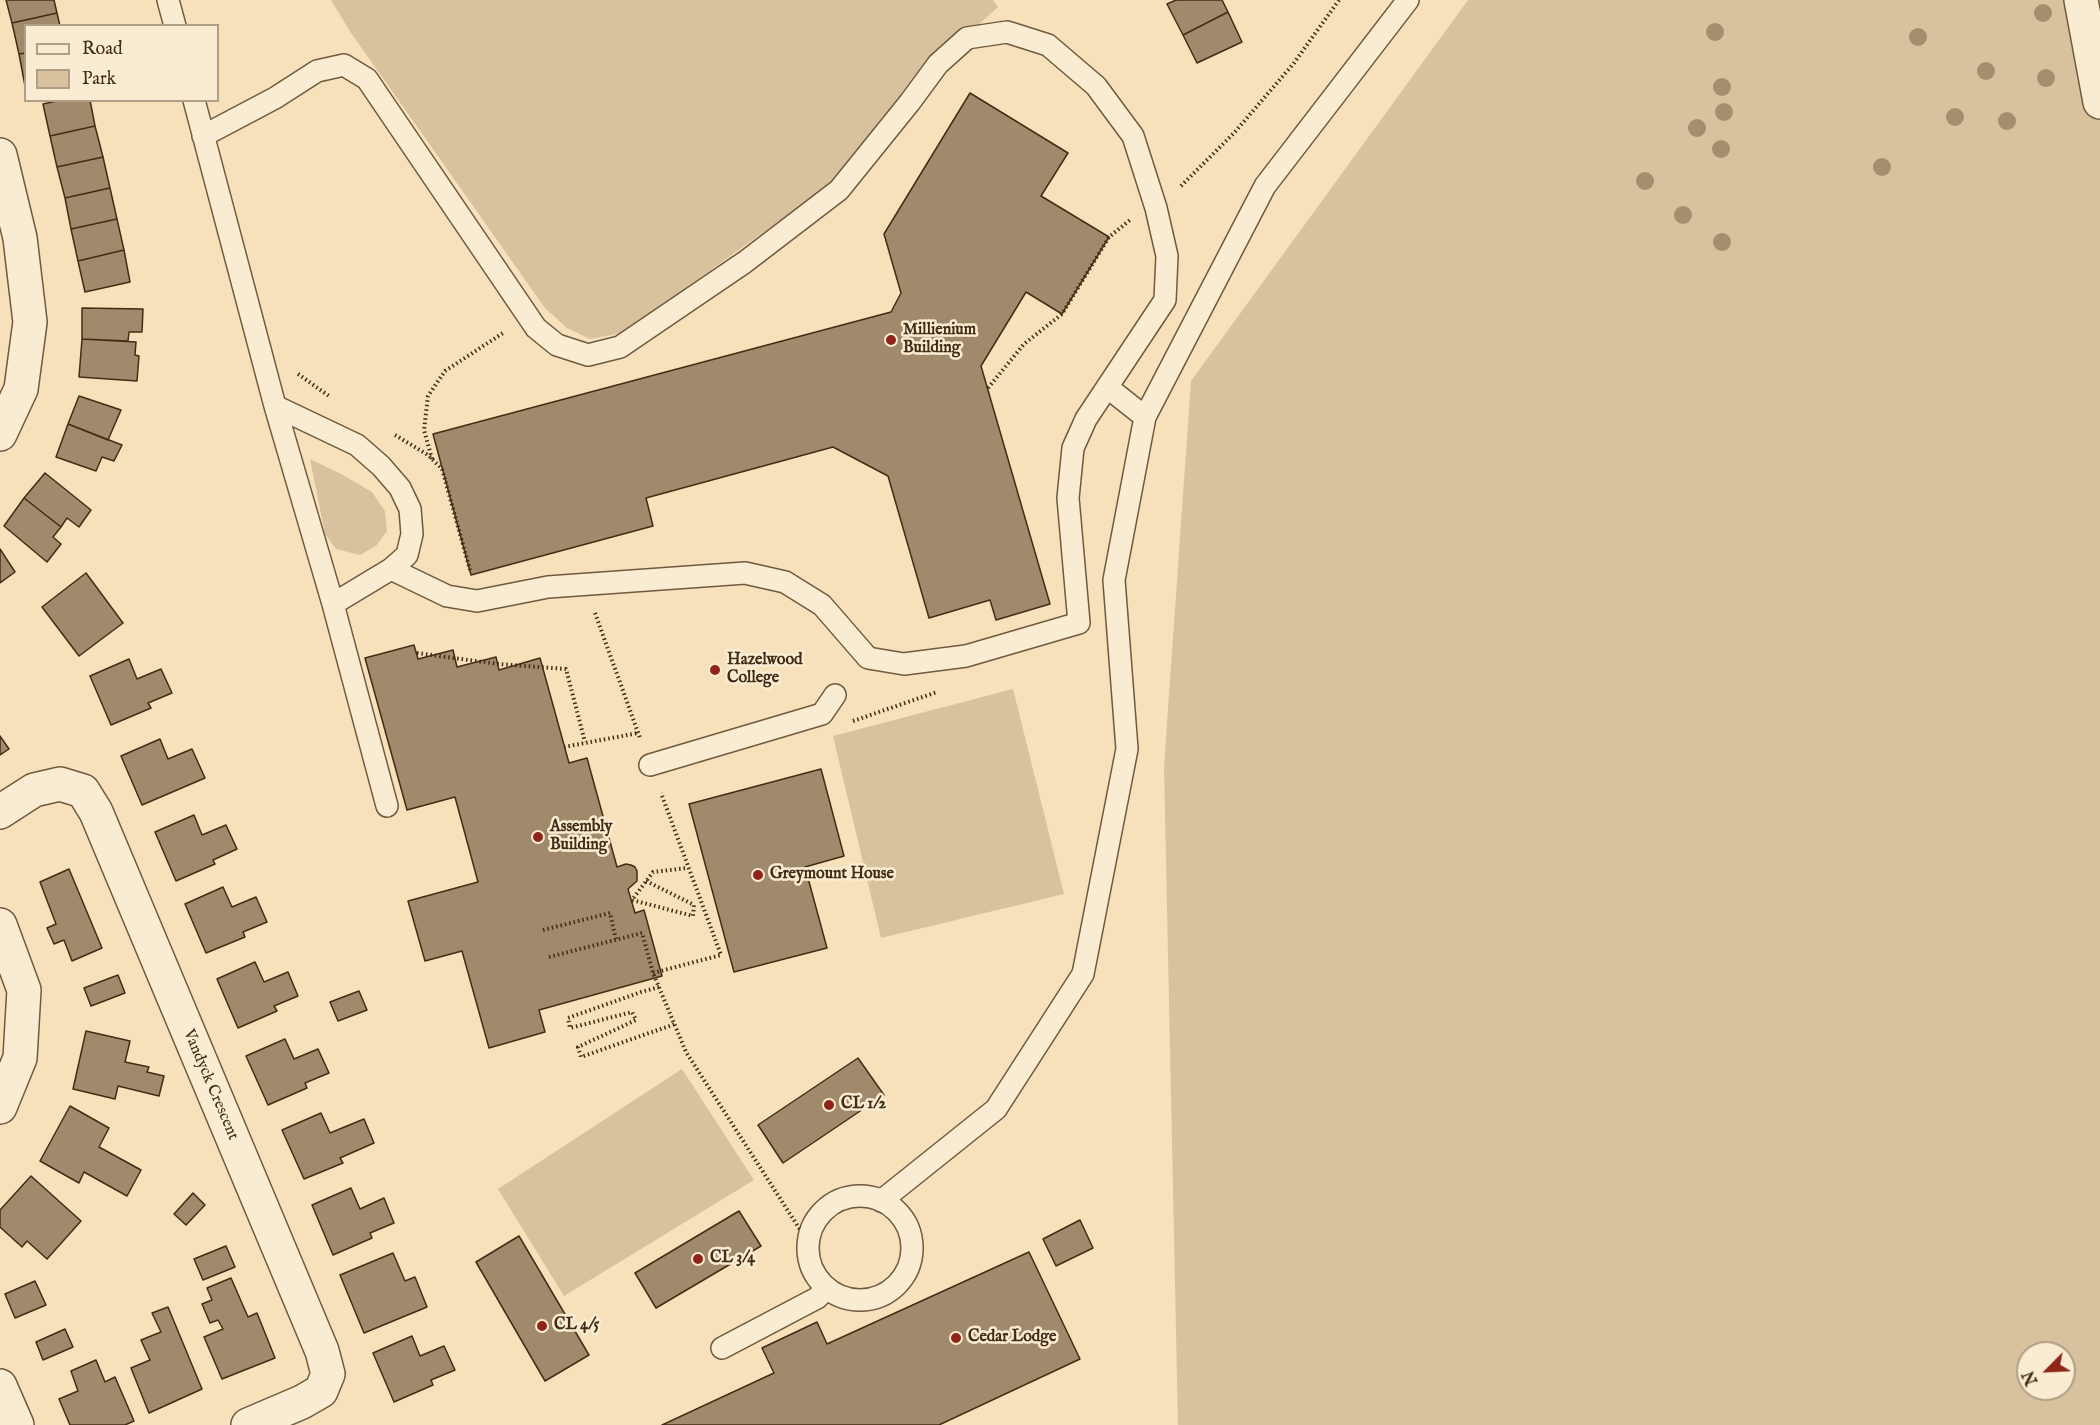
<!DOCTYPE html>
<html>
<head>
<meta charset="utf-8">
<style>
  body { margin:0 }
  #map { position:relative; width:2100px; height:1425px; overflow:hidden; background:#f6e1ba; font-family:"IM FELL English",serif }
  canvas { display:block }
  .legend { position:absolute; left:24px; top:24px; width:195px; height:78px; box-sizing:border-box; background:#f9ecd2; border:2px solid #b09f86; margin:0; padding:8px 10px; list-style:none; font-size:18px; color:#432c15 }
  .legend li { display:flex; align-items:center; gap:12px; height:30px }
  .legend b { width:30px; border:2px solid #b09f86 }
  .north { position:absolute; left:2016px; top:1341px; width:60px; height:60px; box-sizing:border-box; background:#f9ecd2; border:2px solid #b09f86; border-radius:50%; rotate:246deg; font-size:16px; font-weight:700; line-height:24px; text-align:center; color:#432c15 }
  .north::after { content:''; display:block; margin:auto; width:21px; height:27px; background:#8f2418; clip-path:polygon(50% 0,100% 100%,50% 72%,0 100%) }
</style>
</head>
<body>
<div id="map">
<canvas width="2100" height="1425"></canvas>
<ul class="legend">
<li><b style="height:8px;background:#f9ecd2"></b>Road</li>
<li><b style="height:16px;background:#d8c29e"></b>Park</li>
</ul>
<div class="north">N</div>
</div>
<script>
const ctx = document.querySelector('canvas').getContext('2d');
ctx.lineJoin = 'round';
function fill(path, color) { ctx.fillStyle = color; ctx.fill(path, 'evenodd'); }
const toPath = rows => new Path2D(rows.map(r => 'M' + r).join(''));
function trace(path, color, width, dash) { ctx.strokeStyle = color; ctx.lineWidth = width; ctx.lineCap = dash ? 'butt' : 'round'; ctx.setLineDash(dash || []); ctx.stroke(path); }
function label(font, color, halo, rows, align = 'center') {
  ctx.font = font + ' "IM FELL English",serif'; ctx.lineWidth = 5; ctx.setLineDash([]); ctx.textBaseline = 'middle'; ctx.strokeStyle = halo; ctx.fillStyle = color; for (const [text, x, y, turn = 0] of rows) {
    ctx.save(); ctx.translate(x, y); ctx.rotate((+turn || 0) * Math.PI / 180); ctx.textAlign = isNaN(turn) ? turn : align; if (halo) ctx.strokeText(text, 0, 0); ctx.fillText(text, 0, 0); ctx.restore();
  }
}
fill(toPath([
  [331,0,993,0,998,7,911,86,832,183,623,333,590,339,567,328,545,308,351,33],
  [1468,0,2100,0,2100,1425,1178,1425,1164,766,1191,381],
  [2028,1353,2064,1353,2064,1389,2028,1389],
  [310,459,343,475,372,492,385,511,387,531,376,546,360,555,336,549,325,534],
  [1013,689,1064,894,881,938,833,736],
  [682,1069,754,1180,564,1296,498,1189]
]), '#d8c29e');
const building = toPath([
  [6,0,54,0,57,13,12,23,6,0],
  [1176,0,1222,0,1228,12,1183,35,1167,4,1176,0],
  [1228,12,1242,42,1197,63,1183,35,1228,12],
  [57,13,60,26,26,26,26,53,19,54,12,23,57,13],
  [26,53,26,86,25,86,19,54,26,53],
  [970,93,1068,153,1041,196,1109,237,1062,314,1026,292,981,366,1050,604,996,620,990,600,929,618,888,476,833,447,646,498,653,526,471,575,433,434,891,312,901,293,884,234,970,93],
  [61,100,90,100,95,126,50,136,43,104,61,100],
  [95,126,103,157,57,167,50,136,95,126],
  [103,157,110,188,65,198,57,167,103,157],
  [110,188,117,219,71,229,65,198,110,188],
  [117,219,124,250,78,261,71,229,117,219],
  [124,250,130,282,85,292,78,261,124,250],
  [82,308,143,309,142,332,129,332,128,341,82,339,82,308],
  [82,339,136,342,135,355,139,356,137,381,79,377,82,339],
  [79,396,121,410,108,440,68,424,79,396],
  [68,424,122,445,114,461,102,457,96,471,56,457,68,424],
  [45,473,91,510,79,527,67,518,61,527,24,498,45,473],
  [24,498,61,527,53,537,61,544,47,562,4,526,24,498],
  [0,549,15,572,0,583,0,549],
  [86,573,123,623,79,656,42,607,86,573],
  [414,645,418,659,453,650,457,667,496,657,499,670,540,658,569,763,587,758,617,867,626,864,631,865,635,867,637,871,637,881,628,889,635,913,644,910,662,976,539,1010,545,1032,489,1048,462,951,425,961,408,901,478,882,455,797,407,810,365,658,414,645],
  [129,659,137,679,161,669,172,693,148,703,151,708,111,725,90,676,129,659],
  [0,736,9,749,0,755,0,736],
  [160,739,168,759,192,749,205,778,142,805,121,756,160,739],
  [821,769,844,856,805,867,827,948,734,972,689,804,821,769],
  [194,815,202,835,226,825,237,849,213,860,215,864,176,881,155,832,194,815],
  [69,869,102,948,72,961,64,940,54,944,47,928,56,924,40,882,69,869],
  [223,887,232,907,256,897,267,922,243,932,245,937,206,953,185,904,223,887],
  [255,962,264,982,288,972,298,996,274,1006,277,1011,238,1028,217,979,255,962],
  [118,975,125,993,91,1006,84,988,118,975],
  [359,991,367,1010,338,1021,330,1002,359,991],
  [86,1031,130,1041,125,1062,149,1067,147,1072,164,1076,159,1096,118,1086,115,1099,73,1089,86,1031],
  [285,1039,294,1059,318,1049,329,1073,305,1083,307,1088,268,1105,246,1056,285,1039],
  [858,1058,884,1095,783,1163,758,1125,858,1058],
  [70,1106,109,1128,99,1147,141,1170,127,1196,84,1172,79,1183,40,1161,70,1106],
  [321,1113,330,1133,364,1119,374,1143,340,1158,343,1163,304,1179,282,1130,321,1113],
  [31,1176,81,1221,47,1259,27,1241,22,1247,0,1227,0,1210,31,1176],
  [351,1188,360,1209,384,1198,394,1223,370,1233,372,1238,333,1255,312,1205,351,1188],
  [193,1193,205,1205,186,1225,174,1214,193,1193],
  [739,1211,761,1246,656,1308,635,1273,739,1211],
  [1080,1220,1093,1248,1056,1266,1043,1239,1080,1220],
  [519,1236,589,1355,545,1381,476,1262,519,1236],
  [226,1246,235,1267,203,1280,194,1259,226,1246],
  [1029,1252,1080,1359,939,1425,662,1425,774,1373,762,1348,817,1322,827,1344,1029,1252],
  [393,1253,405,1281,415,1277,427,1307,364,1333,340,1275,393,1253],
  [231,1278,248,1317,257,1313,275,1358,222,1379,204,1337,223,1329,218,1320,210,1323,202,1304,212,1300,207,1288,231,1278],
  [35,1281,46,1305,15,1318,5,1294,35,1281],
  [168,1307,202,1389,149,1413,131,1368,150,1360,141,1340,161,1332,152,1313,168,1307],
  [65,1329,73,1347,43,1360,36,1342,65,1329],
  [412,1336,420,1356,444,1346,455,1370,431,1380,433,1385,394,1402,373,1353,412,1336],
  [96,1360,105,1382,115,1377,134,1421,125,1425,70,1425,59,1399,78,1391,71,1371,96,1360]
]);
fill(building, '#a08a6b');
trace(building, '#432c15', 1.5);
const service = toPath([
  [168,0,175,26],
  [194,100,275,406,333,604,387,806],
  [203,136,275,98,317,71,344,65,367,79,536,328,557,345,588,355,620,347,745,262,839,190,910,102,938,64,967,38,1007,32,1048,45,1096,86,1133,136,1156,208,1167,256,1165,300,1086,419,1073,448,1068,498,1079,623,966,656,904,664,868,658,822,605,785,582,745,573,548,587,477,601,447,596,391,569],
  [1107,387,1145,417],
  [275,406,357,445,381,466,400,488,410,509,412,534,407,555,391,569,333,604],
  [650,765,822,714,835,695],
  '808 1248a52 52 0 1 1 104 0a52 52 0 1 1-104 0Z',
  [881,1201,996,1109,1083,974,1127,749,1114,580,1145,417,1265,186,1408,0],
  [722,1348,817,1298,827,1288]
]);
const minor = toPath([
  [0,155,20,238,30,322,21,389,0,434],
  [0,812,34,790,60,784,83,791,96,812,322,1351,328,1374,321,1391,302,1402,248,1425],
  [0,925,24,990,20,1058,0,1107],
  [0,1386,17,1425]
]);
const tertiary = toPath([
  [2081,0,2100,102]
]);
trace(service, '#70593e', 24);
trace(minor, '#70593e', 36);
trace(tertiary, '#70593e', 36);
trace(toPath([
  [1181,186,1234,133,1294,63,1339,0],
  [298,374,329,396],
  [988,388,1024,344,1062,314,1109,237,1130,220],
  [395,435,428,455,442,469,470,570],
  [432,459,424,430,428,396,445,371,503,333],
  [595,613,640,738],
  [417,653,498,664,566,669,585,742],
  [853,721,937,692],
  [564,747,638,733],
  [646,881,694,905,693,916,632,900,653,872,688,868],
  [543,930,610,913,616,940],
  [549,957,642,933,653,973,686,1052,808,1242],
  [653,973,721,955,661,793],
  [659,987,641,992,568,1018,570,1028,632,1012,636,1020,578,1047,581,1057,675,1024]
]), '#432c15', 4, [1.5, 3]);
trace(service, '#f9ecd2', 21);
trace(minor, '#f9ecd2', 33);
trace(tertiary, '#f9ecd2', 33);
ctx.fillStyle = '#a48e6e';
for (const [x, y] of [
  [2043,13],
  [1715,32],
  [1918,37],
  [1986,71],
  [2046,78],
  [1722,87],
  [1724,112],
  [1955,117],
  [2007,121],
  [1697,128],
  [1721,149],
  [1882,167],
  [1645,181],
  [1683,215],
  [1722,242]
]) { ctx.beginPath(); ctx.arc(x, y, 9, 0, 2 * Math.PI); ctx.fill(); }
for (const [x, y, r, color] of [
  [891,340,6,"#8f2418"],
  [715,670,6,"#8f2418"],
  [538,837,6,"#8f2418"],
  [758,875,6,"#8f2418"],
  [829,1105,6,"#8f2418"],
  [698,1259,6,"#8f2418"],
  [542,1326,6,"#8f2418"],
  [956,1338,6,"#8f2418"]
]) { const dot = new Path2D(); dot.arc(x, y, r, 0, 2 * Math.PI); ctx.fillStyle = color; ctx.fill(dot); trace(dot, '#f9ecd2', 2); }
label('bold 16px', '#432c15', '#f9ecd2', [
  ["Millienium",903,331],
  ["Building",903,349],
  ["Hazelwood",727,661],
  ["College",727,679],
  ["Assembly",550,828],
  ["Building",550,846],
  ["Greymount House",770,875],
  ["CL 1/2",841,1105],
  ["CL 3/4",710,1259],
  ["CL 4/5",554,1326],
  ["Cedar Lodge",968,1338]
], 'left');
label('16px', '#432c15', '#f9ecd2', [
  ["Vandyck Crescent",210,1085,67]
]);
</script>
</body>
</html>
